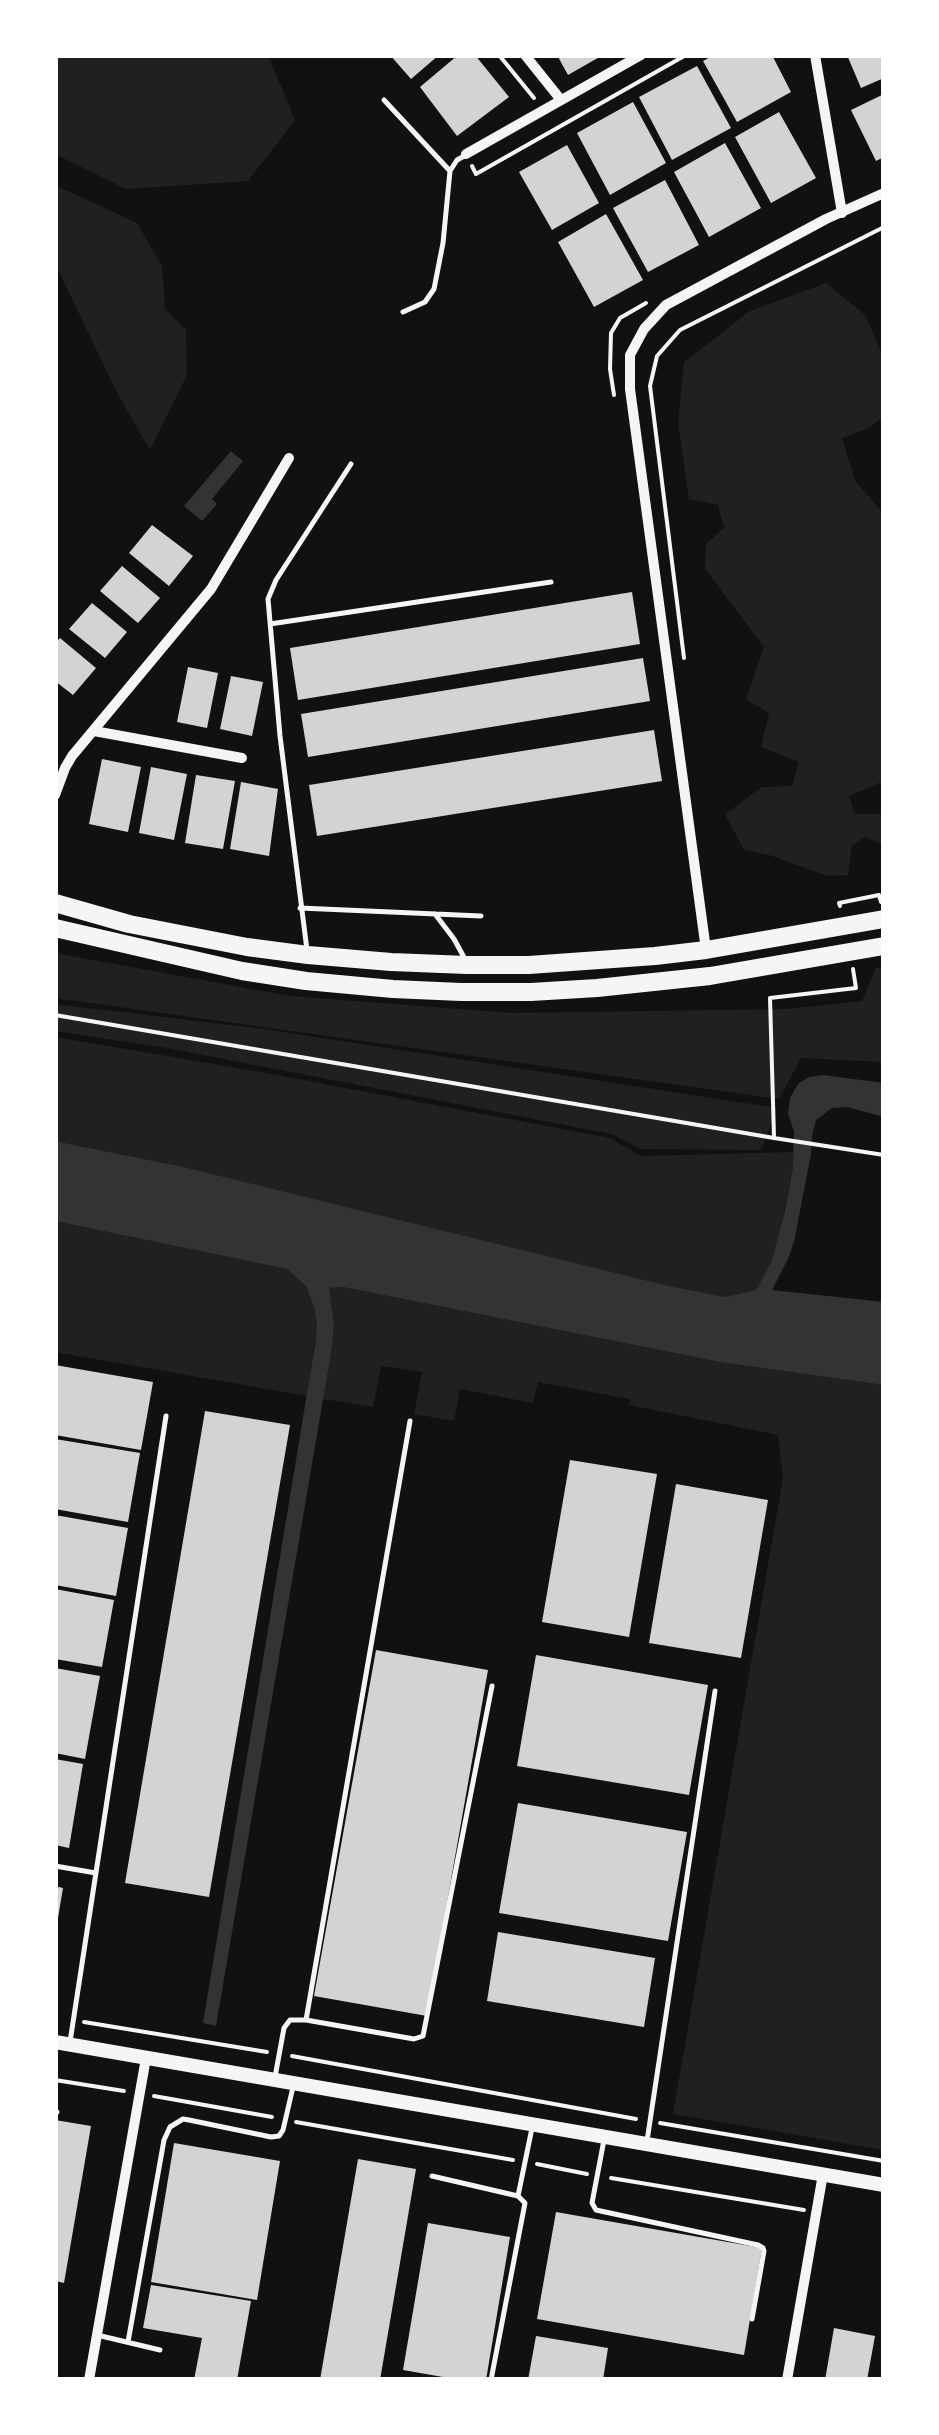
<!DOCTYPE html>
<html>
<head>
<meta charset="utf-8">
<style>
  body { margin:0 }
  #map { position:relative; width:939px; height:2435px; overflow:hidden; background:#111; font-family:Literata,serif }
  canvas { display:block }
  .frame { position:absolute; inset:0; border:58px solid #fff; pointer-events:none }
</style>
</head>
<body>
<div id="map">
<canvas width="939" height="2435"></canvas>
<div class="frame"></div>
</div>
<script>
const ctx = document.querySelector('canvas').getContext('2d');
ctx.lineJoin = 'round';
function fill(path, color) { ctx.fillStyle = color; ctx.fill(path, 'evenodd'); }
const toPath = rows => new Path2D(rows.map(r => 'M' + r).join(''));
function trace(path, color, width, dash) { ctx.strokeStyle = color; ctx.lineWidth = width; ctx.lineCap = dash ? 'butt' : 'round'; ctx.setLineDash(dash || []); ctx.stroke(path); }
fill(toPath([
  [55,55,268,55,295,120,248,181,126,189,55,154],
  [55,185,137,223,162,266,165,309,186,330,187,375,150,450,116,391,55,263],
  [826,283,866,316,884,360,884,416,869,428,842,438,855,481,884,514,884,781,849,796,855,814,884,814,884,845,865,837,852,845,848,875,828,876,769,855,744,850,725,814,762,787,792,786,799,762,761,747,769,713,746,699,764,647,705,569,706,544,724,528,718,505,689,499,678,423,684,362,750,311],
  [55,953,290,996,512,1013,787,1009,862,1001,876,968,884,967,884,1062,801,1058,779,1099,55,998],
  [55,1004,264,1029,777,1108,761,1150,640,1149,612,1134,167,1048,55,1031],
  [55,1037,261,1072,610,1138,641,1156,794,1152,793,1167,778,1240,772,1260,756,1290,725,1297,665,1285,188,1168,55,1141],
  [55,1221,287,1269,306,1286,314,1307,317,1326,307,1396,55,1352],
  [343,1287,720,1362,884,1385,884,2150,673,2114,783,1478,778,1435,629,1405,630,1399,538,1382,533,1403,460,1389,454,1421,414,1414,422,1372,381,1366,373,1407,323,1399,334,1324,328,1288]
]), '#202020');
fill(toPath([
  [231,451,243,461,212,499,217,504,202,521,184,506],
  [823,1075,884,1083,884,1117,847,1107,832,1108,816,1120,812,1136,811,1154,794,1242,788,1259,772,1290,884,1302,884,1385,720,1362,343,1287,329,1288,334,1324,332,1347,216,2026,203,2023,315,1345,317,1326,314,1307,306,1286,287,1269,55,1221,55,1141,188,1168,665,1285,725,1297,756,1290,772,1260,785,1210,793,1167,794,1132,788,1113,790,1098,798,1084,809,1077]
]), '#333');
fill(toPath([
  [390,55,439,55,411,79],
  [458,55,475,55,509,97,457,136,420,87],
  [557,55,603,55,568,75],
  [714,55,772,55,791,92,737,122,703,61],
  [847,55,884,55,884,78,861,88],
  [697,66,731,128,672,160,639,97],
  [884,94,884,157,876,161,851,110],
  [633,102,666,163,610,195,577,133],
  [779,112,816,178,771,203,735,137],
  [725,143,761,208,709,237,674,172],
  [567,145,599,203,552,230,519,172],
  [665,180,699,245,648,272,613,208],
  [606,214,643,280,594,307,558,242],
  [152,525,193,556,169,586,129,553],
  [122,566,160,598,138,623,100,591],
  [632,592,640,644,298,700,290,648],
  [92,603,127,632,105,658,69,629],
  [60,638,96,668,73,695,55,681,55,643],
  [643,658,650,701,308,757,301,714],
  [188,667,218,673,207,728,177,722],
  [231,676,263,682,252,736,220,729],
  [654,730,662,781,317,836,309,785],
  [102,759,141,767,128,832,89,824],
  [151,767,187,774,174,840,139,833],
  [196,775,235,781,223,849,185,843],
  [241,782,278,789,269,856,230,849],
  [55,1365,153,1382,141,1450,55,1435],
  [205,1411,290,1425,209,1897,125,1883],
  [55,1439,140,1453,128,1522,55,1509],
  [570,1460,657,1474,629,1637,542,1622],
  [676,1484,768,1500,741,1658,649,1643],
  [55,1515,128,1528,116,1596,55,1585],
  [55,1589,114,1600,102,1667,55,1659],
  [376,1650,488,1670,427,2016,314,1996],
  [536,1655,708,1685,689,1795,517,1766],
  [55,1668,100,1676,85,1759,55,1753],
  [55,1759,83,1764,69,1848,55,1845],
  [518,1803,687,1832,668,1941,499,1913],
  [55,1886,63,1888,57,1924,55,1924],
  [498,1932,655,1958,644,2027,487,2001],
  [55,2120,91,2126,64,2283,55,2281],
  [174,2143,280,2161,257,2300,151,2282],
  [358,2159,416,2169,380,2380,320,2380],
  [556,2212,762,2248,744,2355,537,2319],
  [428,2223,510,2237,486,2380,460,2380,403,2370],
  [151,2285,251,2301,237,2380,194,2380,202,2338,143,2328],
  [834,2328,875,2336,867,2380,825,2380],
  [536,2336,608,2348,603,2380,528,2380]
]), '#d3d3d3');
trace(toPath([
  [499,55,534,98],
  [472,166,476,174,686,55],
  [614,395,610,369,611,333,620,318,646,303],
  [684,658,650,386,657,356,680,330,884,227],
  [840,906,839,903,879,895,881,902],
  [55,1015,774,1138,884,1155],
  [774,1137,770,998,856,988,853,969],
  [84,2022,267,2052],
  [292,2056,636,2119],
  [55,2080,124,2091],
  [154,2096,272,2117],
  [296,2122,513,2160],
  [660,2123,884,2161],
  [537,2164,587,2174],
  [611,2178,804,2210]
]), '#f5f5f5', 4);
trace(toPath([
  [384,100,450,171],
  [403,312,425,302,434,289,443,243,450,171,457,160,466,155],
  [270,624,551,582],
  [300,908,481,916],
  [435,914,454,939,466,961],
  [307,950,280,736,268,599,276,580,351,464],
  [55,1866,96,1873],
  [306,2020,410,1421],
  [70,2042,166,1416],
  [275,2077,284,2028,290,2020,306,2020,414,2039,423,2036,492,1686],
  [55,2112,57,2112],
  [604,2140,592,2203,596,2210,758,2245,763,2248,764,2251,752,2319],
  [647,2141,715,1691],
  [432,2176,518,2196],
  [97,2335,160,2350],
  [128,2342,164,2140,170,2127,183,2119,189,2120,271,2137,279,2136,283,2130,293,2087],
  [491,2380,525,2203,518,2196,532,2128]
]), '#f5f5f5', 5);
trace(toPath([
  [525,55,561,100],
  [815,55,842,213],
  [466,154,641,55],
  [94,731,242,758],
  [55,795,65,768,72,756,211,589,289,458],
  [706,950,630,389,630,355,644,329,666,305,826,219,884,193],
  [89,2380,146,2058],
  [787,2380,823,2174]
]), '#f5f5f5', 10);
trace(toPath([
  [55,2042,884,2185]
]), '#f5f5f5', 14);
trace(toPath([
  [55,903,129,924,247,947,308,955,391,962,467,965,529,965,655,956,706,950,884,919],
  [55,928,242,971,306,981,393,989,461,992,531,992,597,988,710,976,884,946]
]), '#f5f5f5', 18);
</script>
</body>
</html>
